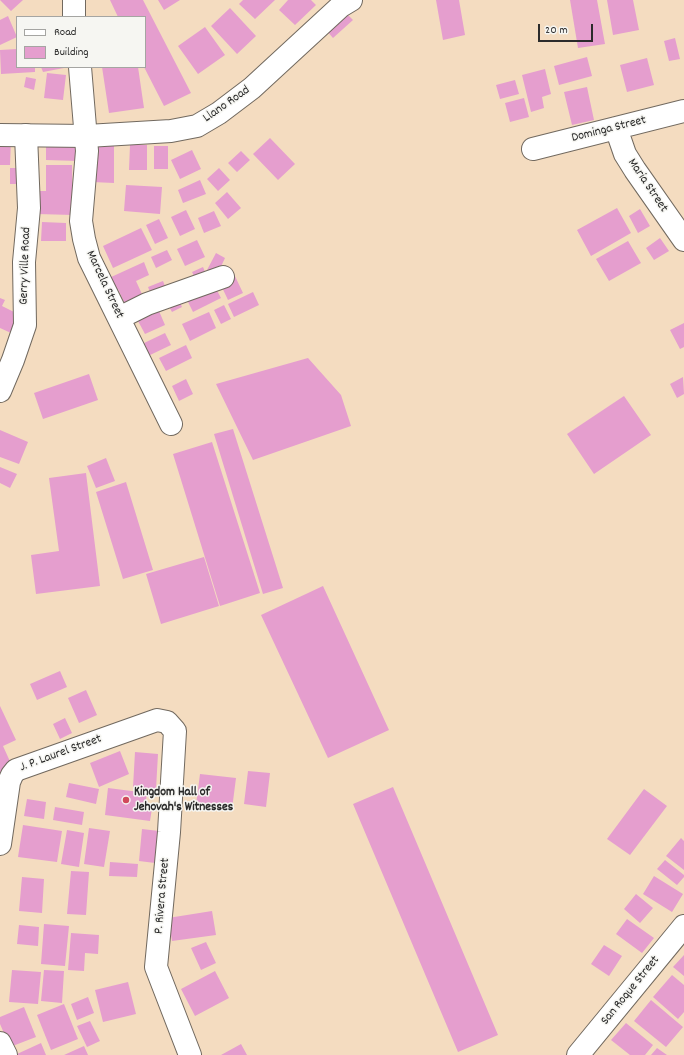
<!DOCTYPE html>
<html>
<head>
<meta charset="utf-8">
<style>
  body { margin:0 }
  #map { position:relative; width:684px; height:1055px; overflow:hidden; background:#f4dcc0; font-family:Dekko,sans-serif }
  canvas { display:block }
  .legend { position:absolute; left:16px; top:16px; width:130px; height:52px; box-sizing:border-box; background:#f6f6f2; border:1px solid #a5a5a2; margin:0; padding:5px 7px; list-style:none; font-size:12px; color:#2b2b2b }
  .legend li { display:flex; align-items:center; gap:8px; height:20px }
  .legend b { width:20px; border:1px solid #a5a5a2 }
  .scale { position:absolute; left:538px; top:24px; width:55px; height:18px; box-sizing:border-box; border:2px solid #2b2b2b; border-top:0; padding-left:5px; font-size:12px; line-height:14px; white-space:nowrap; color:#2b2b2b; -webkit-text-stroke:3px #f6f6f2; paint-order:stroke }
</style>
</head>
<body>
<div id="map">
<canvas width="684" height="1055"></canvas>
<ul class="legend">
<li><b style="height:5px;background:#fff"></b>Road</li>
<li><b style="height:11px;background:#e59ece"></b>Building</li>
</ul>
<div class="scale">20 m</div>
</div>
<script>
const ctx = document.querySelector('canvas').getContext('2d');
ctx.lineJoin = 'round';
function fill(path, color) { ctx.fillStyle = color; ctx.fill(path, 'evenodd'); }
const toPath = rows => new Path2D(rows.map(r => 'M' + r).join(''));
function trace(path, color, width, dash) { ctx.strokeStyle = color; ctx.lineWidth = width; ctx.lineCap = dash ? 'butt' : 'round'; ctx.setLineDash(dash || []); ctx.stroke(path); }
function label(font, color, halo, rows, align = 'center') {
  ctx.font = font + ' Dekko,sans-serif'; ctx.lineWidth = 3; ctx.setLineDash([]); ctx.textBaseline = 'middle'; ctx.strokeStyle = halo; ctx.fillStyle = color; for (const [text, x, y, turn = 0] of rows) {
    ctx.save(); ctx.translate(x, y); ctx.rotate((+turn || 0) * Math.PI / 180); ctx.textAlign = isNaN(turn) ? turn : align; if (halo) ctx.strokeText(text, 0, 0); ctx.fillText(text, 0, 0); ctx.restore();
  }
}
fill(toPath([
  [0,0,23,0,11,11],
  [110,0,143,0,191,93,164,106,144,67,145,17,118,17],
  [158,0,180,0,164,10],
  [243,0,275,0,255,19,239,4],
  [288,0,311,0,316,5,295,25,279,10],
  [436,0,459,0,465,35,443,40],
  [570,0,597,0,605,44,578,48],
  [607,0,633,0,639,30,613,35],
  [230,8,256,36,237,54,211,26],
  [345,12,353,20,333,38,326,30],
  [8,16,17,37,0,45,0,20],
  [205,27,225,55,198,74,178,46],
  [675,38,680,59,669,61,664,41],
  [17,49,17,67,35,67,35,72,1,74,0,50],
  [587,57,592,76,559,85,554,66],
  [647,58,654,85,627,92,620,65],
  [41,67,64,67,64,68,43,72],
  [102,67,138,67,144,108,109,113],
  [545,69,551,94,542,97,544,108,531,112,522,75],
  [47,73,66,75,63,100,44,98],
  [26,77,36,79,34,90,24,87],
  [515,80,519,94,500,99,496,85],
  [587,87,594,120,572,125,564,92],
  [524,98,529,117,510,122,505,103],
  [270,138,295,164,278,180,253,154],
  [0,139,11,139,10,165,0,165],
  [46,144,79,145,78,161,46,160],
  [93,145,114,145,114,183,92,182],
  [130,145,147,145,147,170,129,170],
  [154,146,168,146,168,169,154,169],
  [192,150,201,169,180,179,171,160],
  [241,151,250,160,237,172,228,163],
  [46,165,72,165,73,215,37,214,38,191,46,191],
  [10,168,23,168,23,184,10,184],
  [219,168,230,180,218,191,207,179],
  [200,180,206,194,183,203,178,190],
  [126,185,162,187,160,214,124,211],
  [227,192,241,208,228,219,215,203],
  [617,208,631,233,591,256,577,230],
  [640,209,650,226,638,233,629,216],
  [186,210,195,229,180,236,171,217],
  [214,211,221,226,204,233,198,218],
  [159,219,168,238,155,244,146,225],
  [42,222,66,223,66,241,41,241],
  [141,228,152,250,113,268,103,246],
  [660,238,669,251,654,260,646,248],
  [197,240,205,257,185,266,177,249],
  [628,241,641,263,609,281,596,259],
  [167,250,172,260,156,268,151,257],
  [216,253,225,258,217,275,207,270],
  [144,262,149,275,136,281,146,303,128,311,118,289,115,290,109,278],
  [203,267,209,281,199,286,192,272],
  [234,274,243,293,228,300,219,281],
  [163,281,167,291,152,297,148,287],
  [213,283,221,298,193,312,185,296],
  [253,292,259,305,234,317,228,304],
  [177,296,182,307,172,312,166,301],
  [0,298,5,300,2,306,20,315,11,333,0,328],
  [224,305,231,319,221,324,214,310],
  [159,311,165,325,145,334,138,321],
  [209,312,216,328,190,341,182,324],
  [684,323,684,347,680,349,670,330],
  [165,333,171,345,148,356,142,344],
  [186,345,192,358,166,371,159,358],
  [308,358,341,395,351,426,253,460,216,384],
  [89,374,98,400,43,419,34,393],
  [683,377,684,394,677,398,670,384],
  [186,379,193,394,179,401,172,386],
  [624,396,651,435,594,474,567,434],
  [233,429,283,588,263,594,214,434],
  [0,430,28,442,19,464,0,457],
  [212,442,260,593,220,606,173,454],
  [106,458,115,481,96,488,87,466],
  [0,467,17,474,10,488,0,483],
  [86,473,100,586,36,594,31,555,59,551,49,478],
  [126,482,153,570,123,579,96,492],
  [204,557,219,606,161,624,146,574],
  [323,586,389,730,328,758,261,615],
  [60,671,67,687,37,700,30,684],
  [86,690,97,715,79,723,68,698],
  [0,706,16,740,3,746,13,768,0,774],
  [65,718,72,733,60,739,53,724],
  [120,751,129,774,99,787,90,763],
  [135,752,158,754,156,789,133,787],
  [248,771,270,773,266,807,244,804],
  [200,774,236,778,232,809,196,805],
  [69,783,99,789,96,804,66,797],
  [393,787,498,1035,458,1052,353,804],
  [108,788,147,793,145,807,152,808,150,821,105,815],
  [644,789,667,806,630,855,607,839],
  [27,799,46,802,44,819,24,816],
  [55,807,84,812,82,825,53,820],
  [23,825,62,831,57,862,18,857],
  [89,828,110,831,104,867,84,864],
  [142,829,159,831,155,863,139,861],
  [67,830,84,833,79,867,61,864],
  [681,838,684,841,684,870,666,856],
  [665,860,684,875,684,877,677,885,657,869],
  [110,862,138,864,137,877,109,876],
  [71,871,89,872,86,915,67,914],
  [654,876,683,894,672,912,643,894],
  [22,877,44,879,42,913,19,911],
  [636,894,653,908,640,923,624,909],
  [212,911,216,935,172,941,168,918],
  [627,919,654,938,642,953,616,934],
  [44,924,69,926,65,966,41,964],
  [19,925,39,927,38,946,17,944],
  [71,933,99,935,98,954,85,953,84,971,68,970],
  [206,942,216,963,201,970,191,948],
  [604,945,622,956,609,976,591,964],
  [684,955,684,976,673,967],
  [12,970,41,972,38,1004,9,1002],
  [44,970,64,971,62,1003,41,1001],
  [215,971,229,998,195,1016,181,989],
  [672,975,684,985,684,1012,678,1019,653,997],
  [128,982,136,1014,103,1022,95,990],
  [88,997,94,1013,77,1020,71,1004],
  [651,1000,683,1027,666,1047,634,1021],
  [64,1004,78,1039,51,1050,37,1015],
  [24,1007,36,1037,10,1047,0,1024,0,1017],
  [90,1021,100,1041,87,1047,77,1026],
  [626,1023,653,1045,645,1055,630,1055,611,1040],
  [41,1043,46,1055,18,1055,17,1054],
  [241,1044,247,1055,221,1055],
  [84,1046,88,1055,64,1055],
  [657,1048,667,1055,651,1055]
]), '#e59ece');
const minor = toPath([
  [74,0,74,17],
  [80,67,87,151,81,221,84,239,89,258,171,424],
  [616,128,625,154,635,170,684,240],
  [533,149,684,111],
  [119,318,147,304,223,277],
  [0,391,13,360,25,325,24,262,29,208,26,135],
  [0,844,9,782,12,775,16,770,157,720,167,722,175,731,169,832,156,967,190,1055],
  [0,1043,6,1055],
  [578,1055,684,926]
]);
const major = toPath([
  [0,135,87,136,171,131,197,126,219,113,252,88,341,6,351,0]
]);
trace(minor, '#71695f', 24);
trace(major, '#71695f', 24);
trace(minor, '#fff', 22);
trace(major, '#fff', 22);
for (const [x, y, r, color] of [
  [126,800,4,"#d1495b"]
]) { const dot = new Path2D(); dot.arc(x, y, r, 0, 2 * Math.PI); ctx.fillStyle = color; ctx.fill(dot); trace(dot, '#f6f6f2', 1.5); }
label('13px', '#2b2b2b', '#f6f6f2', [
  ["Llano Road",227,105,-35],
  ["Dominga Street",609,130,-14],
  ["Maria Street",647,186,56],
  ["Gerry Ville Road",26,266,-88],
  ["Marcela Street",104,285,65],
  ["J. P. Laurel Street",61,754,-20],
  ["P. Rivera Street",163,896,-85],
  ["San Roque Street",631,991,-51]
]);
label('bold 13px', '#2b2b2b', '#f6f6f2', [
  ["Kingdom Hall of",134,793],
  ["Jehovah's Witnesses",134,808]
], 'left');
</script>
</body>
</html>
